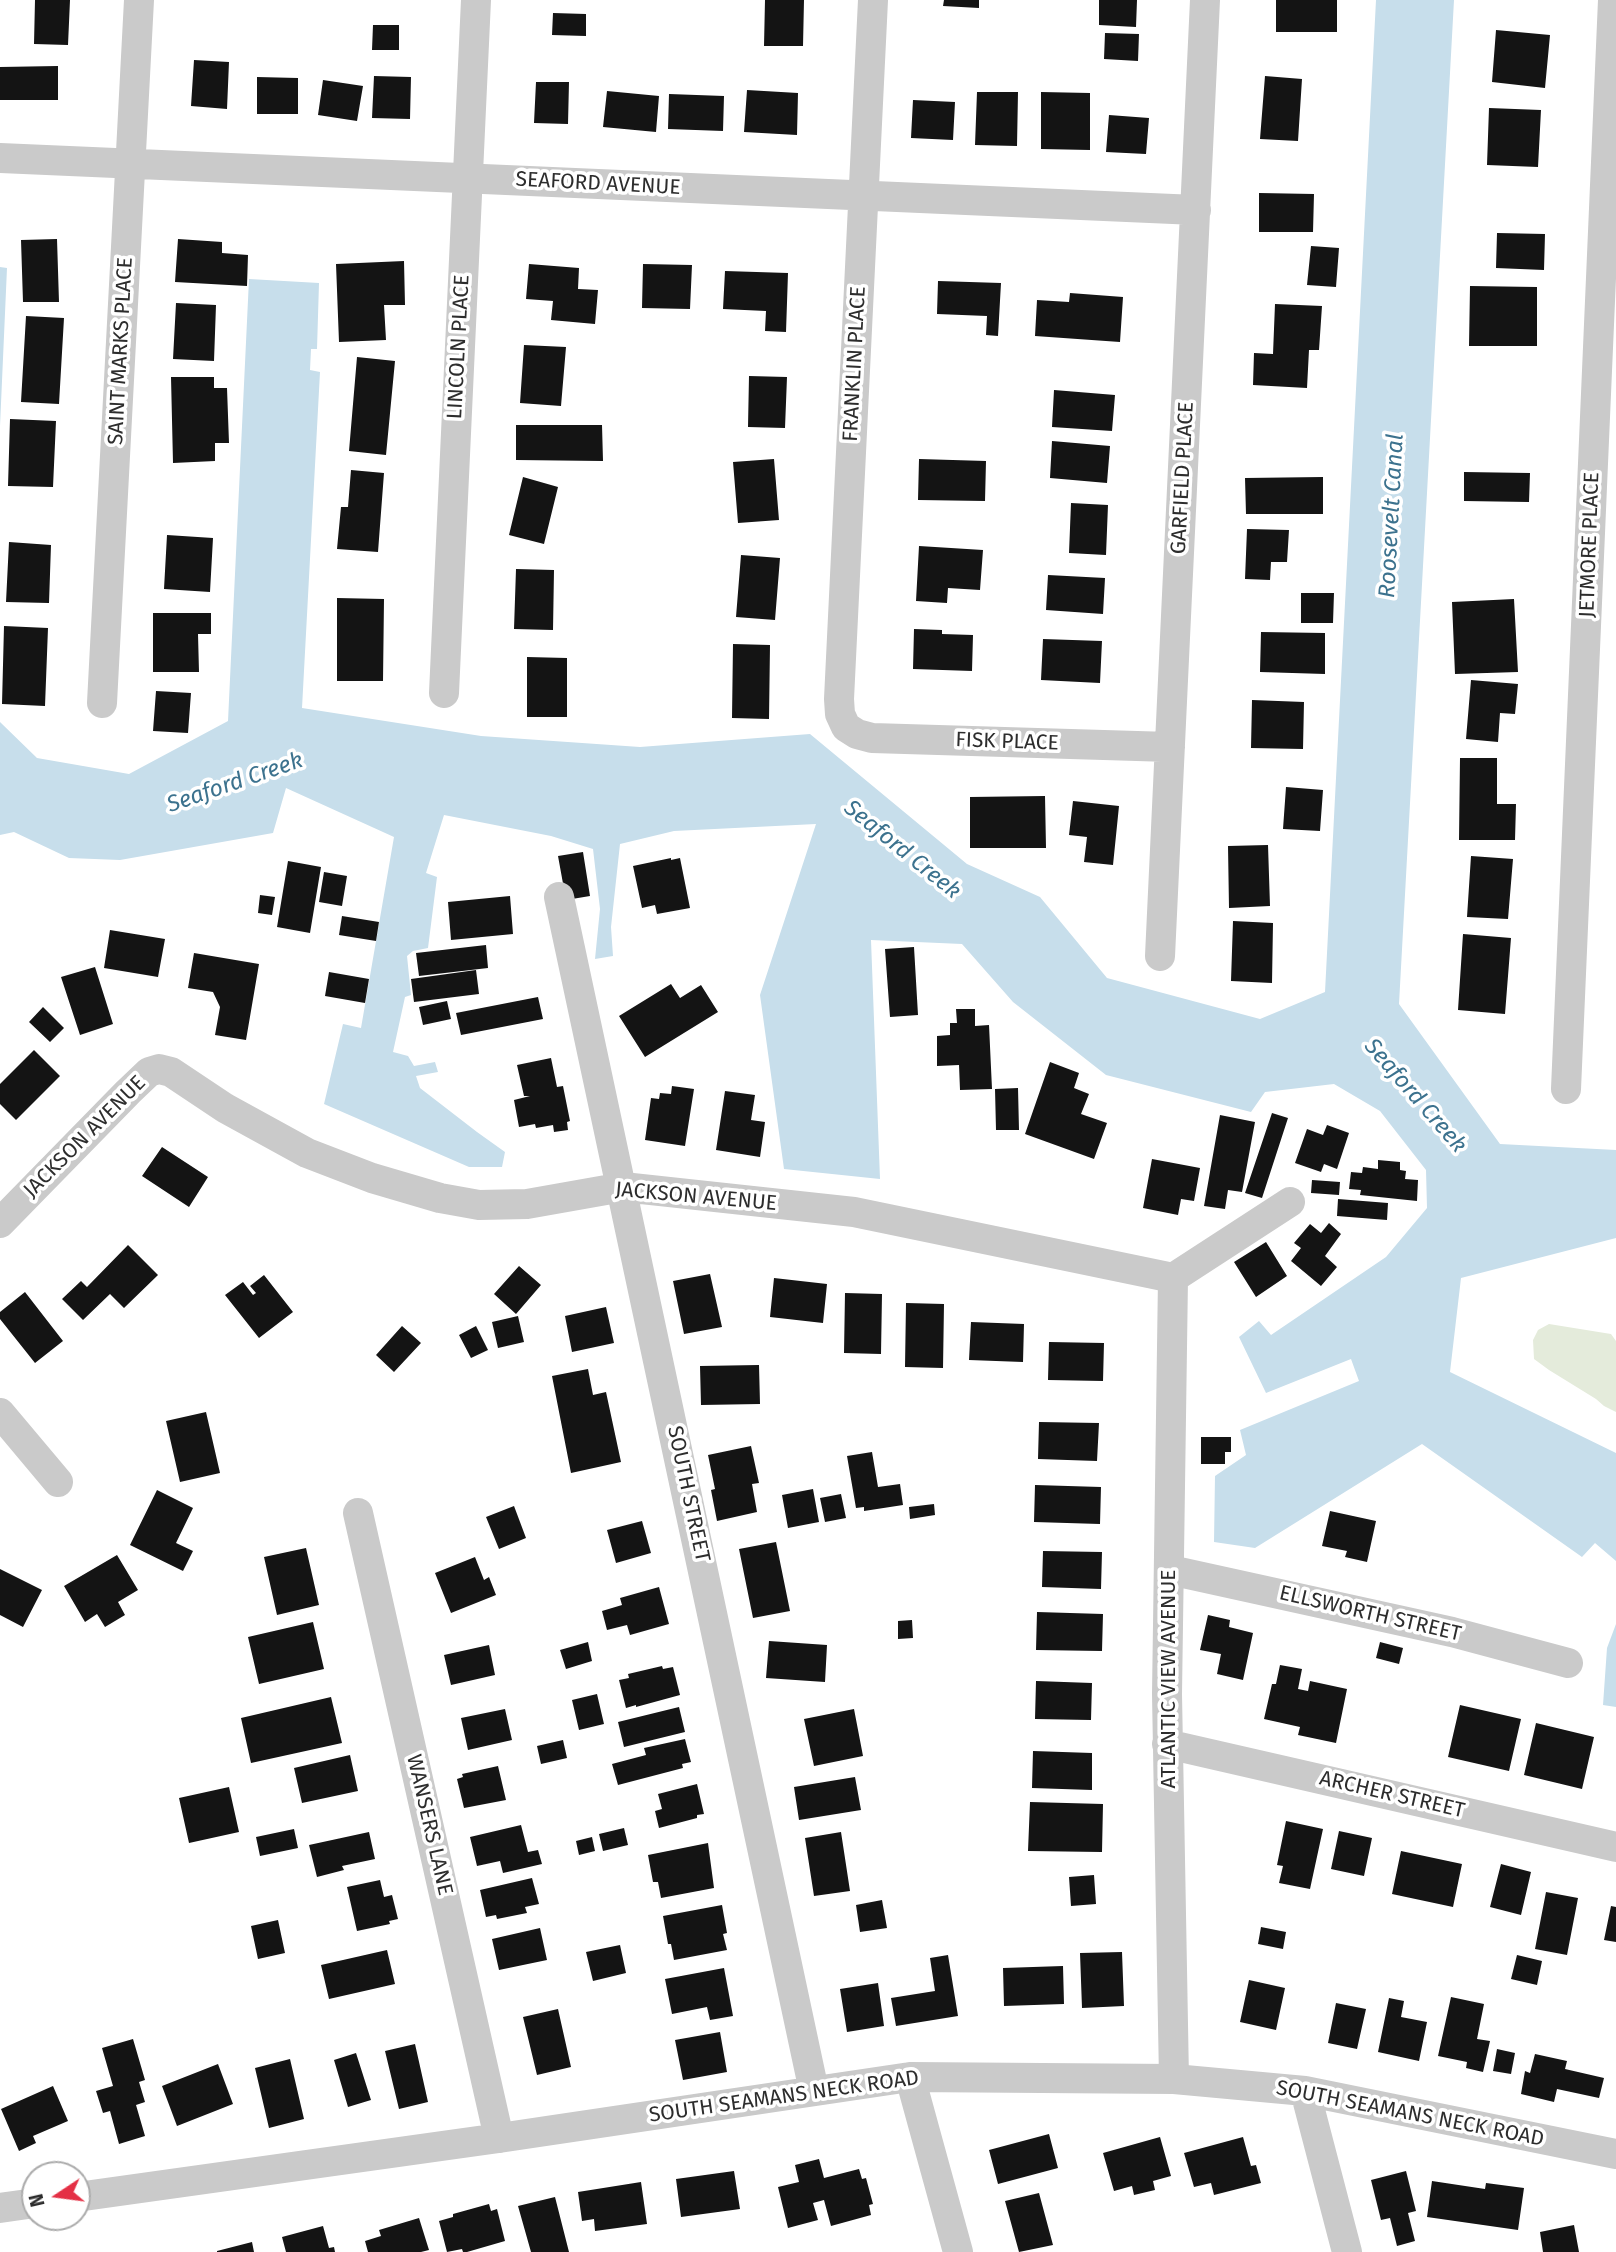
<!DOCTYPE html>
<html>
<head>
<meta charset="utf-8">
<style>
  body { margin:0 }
  #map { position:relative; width:1616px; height:2252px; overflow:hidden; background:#fff; font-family:"Fira Sans",sans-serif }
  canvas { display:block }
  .north { position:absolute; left:21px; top:2161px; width:70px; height:70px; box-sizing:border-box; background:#fff; border:2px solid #ababab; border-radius:50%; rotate:257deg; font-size:19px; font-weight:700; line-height:28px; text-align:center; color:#2d2d2d }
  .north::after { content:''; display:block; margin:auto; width:24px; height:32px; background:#e43045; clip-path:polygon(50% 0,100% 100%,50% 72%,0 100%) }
</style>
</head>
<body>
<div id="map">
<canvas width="1616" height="2252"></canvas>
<div class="north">N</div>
</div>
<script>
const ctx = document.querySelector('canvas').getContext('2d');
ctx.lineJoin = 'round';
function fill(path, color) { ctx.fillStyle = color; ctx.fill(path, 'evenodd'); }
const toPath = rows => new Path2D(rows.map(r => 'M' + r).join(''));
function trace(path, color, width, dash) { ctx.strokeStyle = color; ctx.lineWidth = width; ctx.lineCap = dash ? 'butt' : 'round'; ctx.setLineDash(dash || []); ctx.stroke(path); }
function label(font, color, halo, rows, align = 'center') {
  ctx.font = font + ' "Fira Sans",sans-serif'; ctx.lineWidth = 7; ctx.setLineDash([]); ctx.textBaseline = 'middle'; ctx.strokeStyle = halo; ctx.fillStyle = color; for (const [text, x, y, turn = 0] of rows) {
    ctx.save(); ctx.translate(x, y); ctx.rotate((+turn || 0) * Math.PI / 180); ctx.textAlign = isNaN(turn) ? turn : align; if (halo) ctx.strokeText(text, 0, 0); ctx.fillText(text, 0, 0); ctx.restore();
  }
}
fill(toPath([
  [1549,1324,1611,1334,1616,1341,1616,1412,1604,1406,1596,1399,1549,1370,1534,1359,1533,1340,1538,1330]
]), '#e4ebdb');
fill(toPath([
  [1376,0,1454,0,1399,1004,1500,1144,1616,1150,1616,1238,1461,1278,1450,1372,1616,1453,1616,1561,1595,1543,1582,1557,1422,1444,1255,1548,1214,1542,1215,1476,1246,1455,1240,1430,1359,1381,1351,1359,1266,1393,1239,1337,1259,1321,1271,1335,1386,1257,1427,1208,1426,1170,1380,1111,1334,1084,1265,1092,1251,1112,1106,1075,1013,1002,962,944,871,940,880,1179,784,1169,760,995,816,824,674,831,620,844,611,927,613,956,595,959,600,909,593,849,551,836,444,815,426,873,437,877,428,948,413,951,407,956,411,995,405,997,393,1052,408,1056,414,1066,435,1062,438,1072,416,1076,420,1088,477,1132,505,1152,502,1167,469,1167,324,1104,343,1024,361,1028,394,837,286,788,273,833,120,860,69,858,14,832,0,835,0,722,37,758,129,774,228,721,249,279,319,283,317,349,311,349,310,370,320,372,302,708,481,736,640,747,810,734,967,864,1040,897,1107,978,1260,1019,1325,992],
  [0,267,7,268,0,426],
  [1616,1624,1616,1707,1603,1705,1607,1648]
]), '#c7deeb');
fill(toPath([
  [35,0,70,0,68,45,34,44],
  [765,0,804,0,803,46,764,46],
  [944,0,979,0,979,8,943,6],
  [1099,0,1137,0,1136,27,1099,25],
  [1276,0,1337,0,1337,32,1276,32],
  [553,13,586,14,586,36,552,35],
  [373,25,399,25,399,50,372,50],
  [1496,30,1550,35,1545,88,1492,82],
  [1105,33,1139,34,1138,61,1104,59],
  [194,60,229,62,227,109,191,106],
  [58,66,58,100,0,100,0,67],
  [374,76,411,77,410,119,372,118],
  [1265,76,1302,79,1298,141,1260,139],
  [257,77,298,78,298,114,257,114],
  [323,80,363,86,357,121,318,115],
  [536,82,569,82,568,124,534,123],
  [747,90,798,93,797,135,744,132],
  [607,91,659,96,656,132,603,127],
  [977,92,1018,92,1017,146,975,145],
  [1041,92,1090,93,1090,150,1041,149],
  [669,94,724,96,723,131,668,129],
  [913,100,955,102,953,140,911,138],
  [1489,108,1541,110,1538,167,1487,165],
  [1109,115,1149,118,1146,154,1106,152],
  [1259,193,1314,194,1313,232,1259,232],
  [1497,233,1545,234,1544,270,1496,268],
  [57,239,59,302,23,302,21,240],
  [178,239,222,242,222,253,248,255,247,286,175,282],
  [1311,246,1339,248,1336,287,1307,285],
  [404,261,405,305,384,305,386,340,339,342,336,264],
  [529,264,579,268,578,289,598,290,595,324,551,320,553,301,526,299],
  [643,264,692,265,690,309,642,308],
  [725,271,788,273,786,332,765,331,766,311,723,309],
  [938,281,1001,283,998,336,986,335,987,316,937,314],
  [1470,286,1537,287,1537,346,1469,346],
  [1070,293,1123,297,1120,342,1035,336,1037,300,1069,302],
  [176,303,216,305,214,361,173,359],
  [1275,304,1322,306,1319,350,1309,350,1307,388,1253,385,1254,353,1273,354],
  [26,316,64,318,59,404,21,402],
  [524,345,566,347,561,406,520,403],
  [357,357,395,361,386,455,349,451],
  [749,376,787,377,785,428,748,427],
  [171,377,214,377,214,388,227,388,229,443,215,443,215,461,173,463],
  [1054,390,1115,395,1112,431,1052,427],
  [10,419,56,421,53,487,8,486],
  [516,425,602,425,603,461,516,460],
  [1052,441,1110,446,1107,483,1050,478],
  [774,459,779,520,738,523,733,462],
  [919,459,986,461,985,501,918,500],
  [351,470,384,473,378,552,337,549,341,507,348,507],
  [1464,472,1530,473,1529,502,1464,501],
  [523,477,558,487,544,544,509,535],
  [1323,477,1323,514,1246,514,1245,478],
  [1071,503,1108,505,1106,555,1069,553],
  [1247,529,1289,530,1287,562,1271,562,1270,580,1245,579],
  [167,535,213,538,210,592,164,589],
  [9,542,51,545,49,603,6,602],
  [919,546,983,550,980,590,948,588,947,603,916,601],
  [741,555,780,558,775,620,736,617],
  [516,569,554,570,553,630,514,629],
  [1048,575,1105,578,1103,614,1046,610],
  [1301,593,1334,593,1333,623,1301,623],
  [337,598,384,599,383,681,337,681],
  [1514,599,1518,672,1455,674,1452,602],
  [153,613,211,613,211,634,198,634,199,672,153,672],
  [4,626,48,628,45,706,2,704],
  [914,629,942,630,942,634,973,635,972,671,913,669],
  [1261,632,1325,633,1325,674,1260,672],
  [1043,639,1102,641,1100,683,1041,680],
  [733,644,770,645,769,719,732,718],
  [527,657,567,658,567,717,527,717],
  [1471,680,1518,684,1515,714,1500,713,1498,742,1466,739],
  [156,691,191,693,188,733,153,731],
  [1252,700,1304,702,1303,749,1251,748],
  [1460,758,1497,758,1497,804,1516,804,1515,840,1459,840],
  [1286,787,1323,790,1320,831,1283,829],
  [1045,796,1046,848,970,848,970,797],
  [1073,801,1119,806,1113,865,1084,862,1087,837,1069,835],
  [1268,845,1270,906,1229,908,1228,846],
  [583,852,590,896,566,900,558,856],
  [1471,856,1513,859,1508,919,1467,917],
  [671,858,671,860,680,858,690,908,657,914,655,905,642,908,633,866],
  [288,861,321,867,310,933,277,927],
  [324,872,347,876,342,906,319,902],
  [260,895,275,897,272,915,258,913],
  [510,896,513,934,451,940,448,902],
  [342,916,379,922,376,941,339,935],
  [1233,921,1273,923,1272,983,1231,981],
  [110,930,165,939,158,977,104,968],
  [1463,934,1511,938,1505,1014,1458,1010],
  [486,945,488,968,419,976,416,953],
  [914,947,918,1015,890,1017,885,949],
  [194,953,259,964,246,1040,215,1035,220,1007,213,992,188,988],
  [95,967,113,1024,80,1035,61,977],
  [476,970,479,994,414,1002,411,979],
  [329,972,369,979,365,1003,325,996],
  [671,984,680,998,701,985,718,1012,645,1057,619,1016],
  [538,997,543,1019,461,1035,456,1013],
  [447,1001,451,1019,423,1025,419,1007],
  [43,1007,64,1028,50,1042,29,1022],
  [956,1009,975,1009,975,1026,989,1025,992,1089,960,1090,959,1065,937,1066,937,1036,950,1035,950,1023,957,1023],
  [34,1050,60,1076,16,1120,0,1104,0,1084],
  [551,1058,557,1087,563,1086,570,1121,567,1122,568,1130,554,1132,553,1125,536,1128,535,1124,519,1127,514,1100,530,1096,524,1096,517,1065],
  [1050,1062,1079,1073,1074,1088,1089,1094,1081,1114,1107,1123,1094,1159,1025,1134],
  [672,1086,694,1089,685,1146,645,1140,651,1098,659,1099,660,1093,671,1094],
  [1018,1088,1019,1130,996,1130,995,1089],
  [725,1091,755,1095,751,1120,765,1122,760,1157,716,1150],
  [1272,1113,1288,1118,1262,1198,1245,1193],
  [1220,1115,1255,1122,1242,1192,1228,1190,1225,1209,1204,1206],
  [1327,1125,1349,1133,1337,1169,1324,1164,1321,1172,1295,1163,1307,1129,1323,1135],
  [162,1147,208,1177,189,1207,142,1176],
  [1152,1159,1200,1168,1194,1201,1181,1199,1178,1215,1143,1208],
  [1378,1160,1400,1162,1400,1170,1406,1171,1405,1179,1418,1180,1417,1201,1360,1195,1361,1190,1349,1189,1351,1172,1362,1173,1363,1167,1378,1169],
  [1312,1180,1340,1182,1339,1195,1311,1193],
  [1338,1199,1388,1203,1387,1220,1337,1216],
  [1329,1223,1341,1234,1325,1256,1337,1267,1321,1286,1291,1261,1301,1248,1294,1243,1310,1224,1321,1233],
  [1266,1242,1287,1276,1256,1297,1234,1262],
  [128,1245,158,1275,124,1308,110,1294,83,1320,62,1299,81,1281,87,1287],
  [519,1266,541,1285,516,1314,494,1294],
  [710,1274,722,1327,684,1334,673,1281],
  [264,1275,293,1312,259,1338,225,1295,243,1282,253,1295,256,1293,250,1286],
  [774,1278,827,1284,823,1323,770,1317],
  [25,1292,63,1341,35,1363,0,1319,0,1312],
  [845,1293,882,1294,881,1354,844,1353],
  [906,1303,944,1304,943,1368,905,1367],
  [606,1307,614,1343,572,1352,565,1316],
  [518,1316,524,1342,498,1348,492,1322],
  [971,1322,1024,1324,1023,1362,969,1360],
  [402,1326,421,1343,394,1372,376,1355],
  [476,1326,488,1350,471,1358,459,1335],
  [1049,1342,1104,1343,1103,1381,1048,1380],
  [759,1365,760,1404,701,1405,700,1366],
  [588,1369,593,1395,606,1392,621,1462,571,1473,552,1376],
  [206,1412,220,1473,180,1482,166,1421],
  [1039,1422,1099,1423,1097,1461,1038,1459],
  [1201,1437,1231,1437,1231,1452,1225,1452,1225,1464,1201,1464],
  [751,1446,759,1483,752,1484,757,1512,717,1521,711,1490,715,1489,708,1455],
  [872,1452,878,1487,900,1484,903,1505,864,1511,864,1507,856,1508,847,1456],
  [1035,1485,1101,1487,1100,1524,1034,1522],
  [813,1489,819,1522,788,1528,782,1495],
  [157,1490,193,1508,176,1543,193,1551,183,1571,130,1545],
  [841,1494,846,1518,825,1522,820,1498],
  [934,1504,935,1515,910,1519,909,1507],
  [514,1506,526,1538,499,1549,486,1517],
  [1330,1511,1376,1521,1367,1562,1345,1557,1347,1551,1322,1546],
  [642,1521,651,1553,616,1563,607,1530],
  [776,1542,790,1611,753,1618,739,1549],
  [306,1548,319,1605,277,1615,264,1557],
  [1043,1551,1102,1552,1101,1589,1042,1587],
  [117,1555,138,1590,118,1602,125,1615,105,1627,97,1614,85,1622,64,1586],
  [475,1557,484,1580,489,1577,496,1595,451,1613,435,1573],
  [0,1569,42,1590,23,1627,0,1615],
  [659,1587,669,1624,630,1635,627,1625,607,1630,602,1611,622,1605,620,1598],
  [1037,1612,1103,1614,1102,1651,1036,1650],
  [1208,1615,1230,1620,1229,1627,1253,1633,1243,1680,1217,1674,1221,1654,1200,1650],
  [912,1620,913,1638,898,1639,898,1621],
  [313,1622,324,1669,259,1684,248,1637],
  [769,1641,827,1645,825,1682,766,1678],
  [588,1642,592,1661,566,1669,560,1650],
  [1380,1642,1403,1648,1399,1664,1376,1658],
  [489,1645,495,1675,451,1685,444,1655],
  [1280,1665,1302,1669,1298,1689,1308,1691,1310,1681,1347,1689,1336,1743,1298,1735,1300,1727,1264,1719,1272,1684,1276,1684],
  [662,1666,663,1669,673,1667,680,1695,636,1707,636,1705,626,1708,619,1680,629,1678,628,1674],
  [1036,1681,1092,1683,1091,1720,1035,1719],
  [597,1694,604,1724,579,1730,572,1700],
  [331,1697,342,1743,251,1763,241,1718],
  [1460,1705,1521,1719,1509,1771,1448,1757],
  [679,1707,685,1732,624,1747,618,1722],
  [505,1709,512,1740,468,1750,461,1718],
  [854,1709,863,1756,814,1766,804,1719],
  [1536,1723,1594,1737,1582,1789,1524,1775],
  [685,1739,691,1762,682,1764,683,1768,618,1785,612,1764,646,1755,644,1748],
  [563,1740,567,1758,541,1764,537,1746],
  [1033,1751,1092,1753,1092,1790,1032,1788],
  [350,1755,358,1791,302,1803,294,1768],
  [498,1766,506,1800,464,1808,457,1779,463,1777,462,1774],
  [855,1777,861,1810,799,1820,794,1787],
  [697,1784,704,1814,697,1815,697,1818,659,1828,655,1811,662,1809,658,1794],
  [229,1787,239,1832,189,1843,179,1798],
  [1030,1802,1103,1804,1102,1852,1028,1851],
  [1286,1821,1323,1829,1310,1889,1279,1883,1283,1866,1277,1865],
  [521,1825,528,1852,538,1850,542,1864,503,1873,500,1861,477,1866,470,1837],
  [624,1828,628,1845,603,1851,599,1834],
  [294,1829,298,1848,260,1856,256,1837],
  [1339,1831,1372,1838,1364,1876,1331,1869],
  [369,1832,375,1859,342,1866,344,1870,317,1877,309,1845],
  [841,1832,850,1891,814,1896,805,1838],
  [592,1837,595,1851,579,1855,576,1841],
  [708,1843,714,1888,661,1898,658,1882,653,1882,648,1855],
  [1401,1851,1462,1864,1453,1907,1392,1894],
  [1501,1864,1531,1872,1521,1915,1490,1907],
  [1094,1875,1096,1904,1071,1906,1069,1877],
  [532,1878,539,1904,525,1907,527,1913,497,1919,496,1915,486,1917,480,1890],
  [380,1880,384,1897,392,1895,398,1919,389,1921,390,1924,357,1931,347,1887],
  [1546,1892,1578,1898,1567,1955,1535,1949],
  [882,1900,887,1928,860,1932,856,1905],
  [722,1905,727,1933,723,1934,727,1950,674,1960,671,1944,668,1944,663,1916],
  [1611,1906,1616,1907,1616,1942,1604,1940],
  [278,1920,285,1953,258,1959,251,1926],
  [1261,1927,1286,1932,1283,1949,1258,1944],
  [540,1928,547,1960,499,1970,492,1939],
  [620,1945,626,1973,593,1981,586,1952],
  [387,1950,395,1984,329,1999,321,1965],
  [1122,1952,1124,2006,1082,2008,1080,1953],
  [948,1955,958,2016,896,2026,891,1998,935,1991,930,1958],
  [1517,1955,1542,1961,1537,1985,1511,1979],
  [1063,1966,1064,2004,1004,2006,1003,1968],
  [724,1968,733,2016,710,2020,707,2007,672,2014,665,1979],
  [1249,1980,1285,1988,1276,2030,1240,2022],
  [878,1983,884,2026,847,2032,840,1989],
  [1451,1997,1484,2004,1477,2039,1490,2041,1483,2072,1466,2068,1467,2062,1438,2056],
  [1389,1998,1404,2001,1401,2017,1427,2022,1419,2061,1378,2052],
  [1336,2003,1366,2009,1357,2049,1328,2043],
  [558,2009,571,2067,537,2075,523,2017],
  [720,2032,727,2072,683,2080,675,2040],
  [133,2039,145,2080,139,2082,145,2102,136,2105,145,2136,119,2144,110,2111,103,2113,96,2091,113,2086,102,2048],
  [415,2044,428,2102,399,2109,385,2051],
  [1497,2049,1515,2053,1511,2074,1493,2071],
  [356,2053,371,2100,348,2107,334,2060],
  [1535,2054,1567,2061,1565,2069,1604,2078,1599,2098,1557,2089,1554,2102,1521,2094,1525,2071,1530,2073],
  [290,2059,304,2119,269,2128,255,2068],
  [218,2064,233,2104,177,2126,162,2086],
  [53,2086,68,2121,33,2136,36,2143,19,2151,1,2109],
  [1049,2134,1058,2168,998,2184,989,2150],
  [1160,2137,1171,2176,1153,2181,1155,2190,1134,2195,1132,2186,1114,2191,1103,2153],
  [1243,2137,1251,2166,1256,2165,1261,2183,1214,2195,1211,2183,1194,2187,1184,2153],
  [819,2159,824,2178,859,2169,862,2179,866,2178,873,2204,869,2205,871,2215,831,2226,824,2200,813,2203,818,2220,788,2228,778,2187,799,2182,795,2165],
  [734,2171,740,2209,681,2217,676,2179],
  [1406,2171,1416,2211,1408,2213,1415,2241,1397,2246,1390,2218,1381,2220,1371,2180],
  [1432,2181,1485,2189,1486,2183,1524,2188,1518,2230,1427,2217],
  [641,2182,647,2224,595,2231,594,2219,582,2221,578,2192],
  [1039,2193,1053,2245,1019,2252,1005,2201],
  [555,2197,569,2252,531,2252,518,2206],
  [489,2204,491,2211,497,2209,505,2241,467,2252,463,2252,462,2249,447,2252,439,2221,453,2217,453,2214],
  [419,2218,429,2250,421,2252,368,2252,365,2241,381,2236,379,2230],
  [1574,2225,1579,2252,1543,2252,1540,2232],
  [323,2226,329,2248,334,2247,335,2252,286,2252,282,2237],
  [252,2242,254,2252,217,2252,217,2251]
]), '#141414');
trace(toPath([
  [873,0,839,699,840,714,846,727,857,734,872,738,1170,747],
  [0,158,1196,210],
  [444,693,476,0],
  [102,703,139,0],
  [559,897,814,2091],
  [1160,956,1205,0],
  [1566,1089,1613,0],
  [0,1223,128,1092,149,1072,159,1069,171,1072,225,1108,307,1153,372,1178,440,1198,479,1205,527,1204,623,1187,854,1212,1173,1278,1290,1202],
  [1173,1278,1167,1694,1174,2079],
  [0,1413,58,1482],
  [358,1513,499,2138],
  [1170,1570,1452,1632,1568,1663],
  [1167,1744,1616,1847],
  [910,2077,958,2252],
  [1305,2091,1347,2252],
  [77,2197,499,2138,910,2077,1174,2079,1305,2091,1616,2154],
  [0,2208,35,2203]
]), '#cacaca', 30);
label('21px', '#2d2d2d', '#fff', [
  ["SEAFORD AVENUE",598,184,3],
  ["LINCOLN PLACE",459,347,-87],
  ["SAINT MARKS PLACE",121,351,-87],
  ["FRANKLIN PLACE",855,364,-87],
  ["GARFIELD PLACE",1183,478,-87],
  ["JETMORE PLACE",1590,545,-88],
  ["FISK PLACE",1007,742,2],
  ["JACKSON AVENUE",85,1137,-45],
  ["JACKSON AVENUE",696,1197,5],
  ["SOUTH STREET",688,1494,78],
  ["ELLSWORTH STREET",1370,1614,13],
  ["ATLANTIC VIEW AVENUE",1169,1679,-90],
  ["ARCHER STREET",1392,1795,13],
  ["WANSERS LANE",429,1825,77],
  ["SOUTH SEAMANS NECK ROAD",784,2097,-8],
  ["SOUTH SEAMANS NECK ROAD",1410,2114,11]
]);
label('italic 23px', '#3c728e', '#fff', [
  ["Roosevelt Canal",1392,516,-87],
  ["Seaford Creek",235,783,-19],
  ["Seaford Creek",902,850,39],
  ["Seaford Creek",1415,1096,49]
]);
</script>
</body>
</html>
